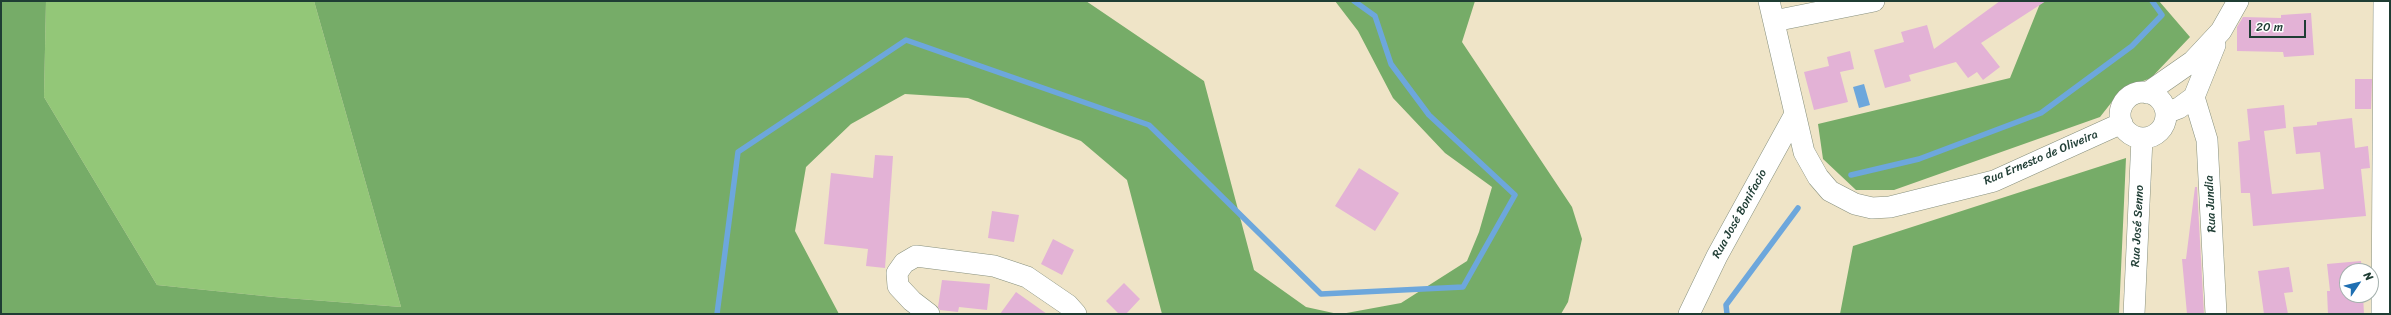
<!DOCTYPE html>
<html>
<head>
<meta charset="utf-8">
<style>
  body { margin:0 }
  #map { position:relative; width:2391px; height:315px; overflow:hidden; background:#efe4c7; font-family:Sriracha,sans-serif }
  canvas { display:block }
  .frame { position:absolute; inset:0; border:2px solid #1f3d34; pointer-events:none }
  .north { position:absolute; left:2339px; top:263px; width:40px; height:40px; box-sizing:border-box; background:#fff; border:1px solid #a5b1ae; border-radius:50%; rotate:55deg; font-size:11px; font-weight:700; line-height:16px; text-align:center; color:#1f3d34 }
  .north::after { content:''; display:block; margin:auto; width:14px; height:18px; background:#1f6fb2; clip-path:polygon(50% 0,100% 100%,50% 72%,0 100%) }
  .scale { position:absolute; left:2249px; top:20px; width:57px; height:18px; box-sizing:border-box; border:2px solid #1f3d34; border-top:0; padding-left:5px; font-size:12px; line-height:14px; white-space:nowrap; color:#1f3d34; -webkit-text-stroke:3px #fff; paint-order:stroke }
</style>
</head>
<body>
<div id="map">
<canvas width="2391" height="315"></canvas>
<div class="frame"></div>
<div class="north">N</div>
<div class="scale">20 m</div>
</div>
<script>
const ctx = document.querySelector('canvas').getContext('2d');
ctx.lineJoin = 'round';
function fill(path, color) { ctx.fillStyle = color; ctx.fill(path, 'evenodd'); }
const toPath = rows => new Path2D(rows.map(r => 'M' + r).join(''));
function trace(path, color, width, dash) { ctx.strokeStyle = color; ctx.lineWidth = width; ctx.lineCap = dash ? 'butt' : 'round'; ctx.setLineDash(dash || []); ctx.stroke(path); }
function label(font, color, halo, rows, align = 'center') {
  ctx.font = font + ' Sriracha,sans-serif'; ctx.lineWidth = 4; ctx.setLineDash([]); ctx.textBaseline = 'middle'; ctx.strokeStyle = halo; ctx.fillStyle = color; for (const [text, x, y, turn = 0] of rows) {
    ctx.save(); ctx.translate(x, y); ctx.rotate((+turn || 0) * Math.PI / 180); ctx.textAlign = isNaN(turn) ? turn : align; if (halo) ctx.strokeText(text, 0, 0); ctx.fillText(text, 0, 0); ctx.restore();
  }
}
fill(toPath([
  [46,1,314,1,401,307,274,297,157,285,44,97]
]), '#93c778');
fill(toPath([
  [1,1,46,1,44,97,157,285,274,297,401,307,314,1,1086,1,1204,81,1254,270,1306,307,1338,314,1162,314,1127,180,1081,141,968,98,905,94,851,124,806,167,795,231,839,314,1,314],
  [1335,1,1475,1,1462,42,1572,207,1582,239,1568,302,1561,314,1341,314,1401,303,1467,261,1479,232,1492,187,1445,153,1393,98,1358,31],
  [2041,1,2159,1,2190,37,2151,78,2122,89,2100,117,1894,190,1856,190,1823,159,1818,124,2010,78],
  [2126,158,2119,314,1840,314,1853,246]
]), '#76ac68');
fill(toPath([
  [1864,84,1870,105,1859,108,1853,87]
]), '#6da7dc');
trace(toPath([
  [1851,175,1919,159,2041,113,2132,46,2162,15,2152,1],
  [717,314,738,152,906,40,1149,125,1321,294,1463,287,1515,195,1429,115,1391,64,1375,16,1354,1],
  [1727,314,1726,305,1798,208]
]), '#6da7dc', 5.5);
fill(toPath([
  [2000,1,2046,1,1981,43,2000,67,1983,80,1977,72,1968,78,1956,62,1909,75,1911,81,1885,88,1874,50,1904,42,1901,32,1927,25,1934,49],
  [2311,13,2314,55,2284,57,2283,52,2237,51,2237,27,2243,17,2281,18,2281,15],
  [1850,51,1854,69,1840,72,1848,102,1814,110,1804,72,1829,66,1827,57],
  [2355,79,2372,79,2371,109,2355,109],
  [2284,105,2286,128,2264,131,2272,194,2324,189,2320,152,2296,154,2293,127,2317,125,2317,122,2352,118,2355,148,2368,146,2370,168,2361,169,2366,216,2253,226,2250,193,2241,193,2238,142,2250,140,2247,109],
  [875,155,893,156,885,268,866,266,868,249,824,244,831,173,873,178],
  [1359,168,1399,193,1375,231,1335,206],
  [2195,187,2197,187,2204,314,2187,314,2182,259,2186,259],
  [992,211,1019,215,1014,242,988,238],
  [1053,239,1074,250,1062,275,1041,264],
  [2361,261,2362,271,2347,271,2347,295,2363,295,2364,314,2328,314,2327,291,2330,291,2327,264],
  [2289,267,2293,292,2284,293,2288,314,2264,314,2258,271],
  [942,280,990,284,987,310,959,307,958,312,940,310,938,307],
  [1124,283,1140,299,1126,314,1119,314,1106,301],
  [1016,292,1047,314,1000,314]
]), '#e3b2d6');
const minor = toPath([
  [1769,1,1804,152,1818,177,1830,191,1855,204,1872,208,1890,207,1994,181,2122,123],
  [1774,21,1874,1],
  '2120 115a23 23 0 1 1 46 0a23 23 0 1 1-46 0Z',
  [2147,93,2193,61,2221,31,2238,1],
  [2194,97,2207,140,2216,314],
  [2166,113,2179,108,2194,97,2215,45],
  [929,314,912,301,898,286,897,273,904,263,916,256,994,266,1027,277,1068,305,1076,314],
  [1689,314,1717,256,1794,116],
  [2134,314,2142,138],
  [2382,314,2384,1]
]);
trace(minor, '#87907e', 22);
trace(minor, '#fff', 21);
label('12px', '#1f3d34', '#fff', [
  ["Rua Ernesto de Oliveira",2041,158,-23],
  ["Rua Jundia",2211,204,-93],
  ["Rua José Bonifacio",1740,214,-61],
  ["Rua José Senno",2138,226,-87]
]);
</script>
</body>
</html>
